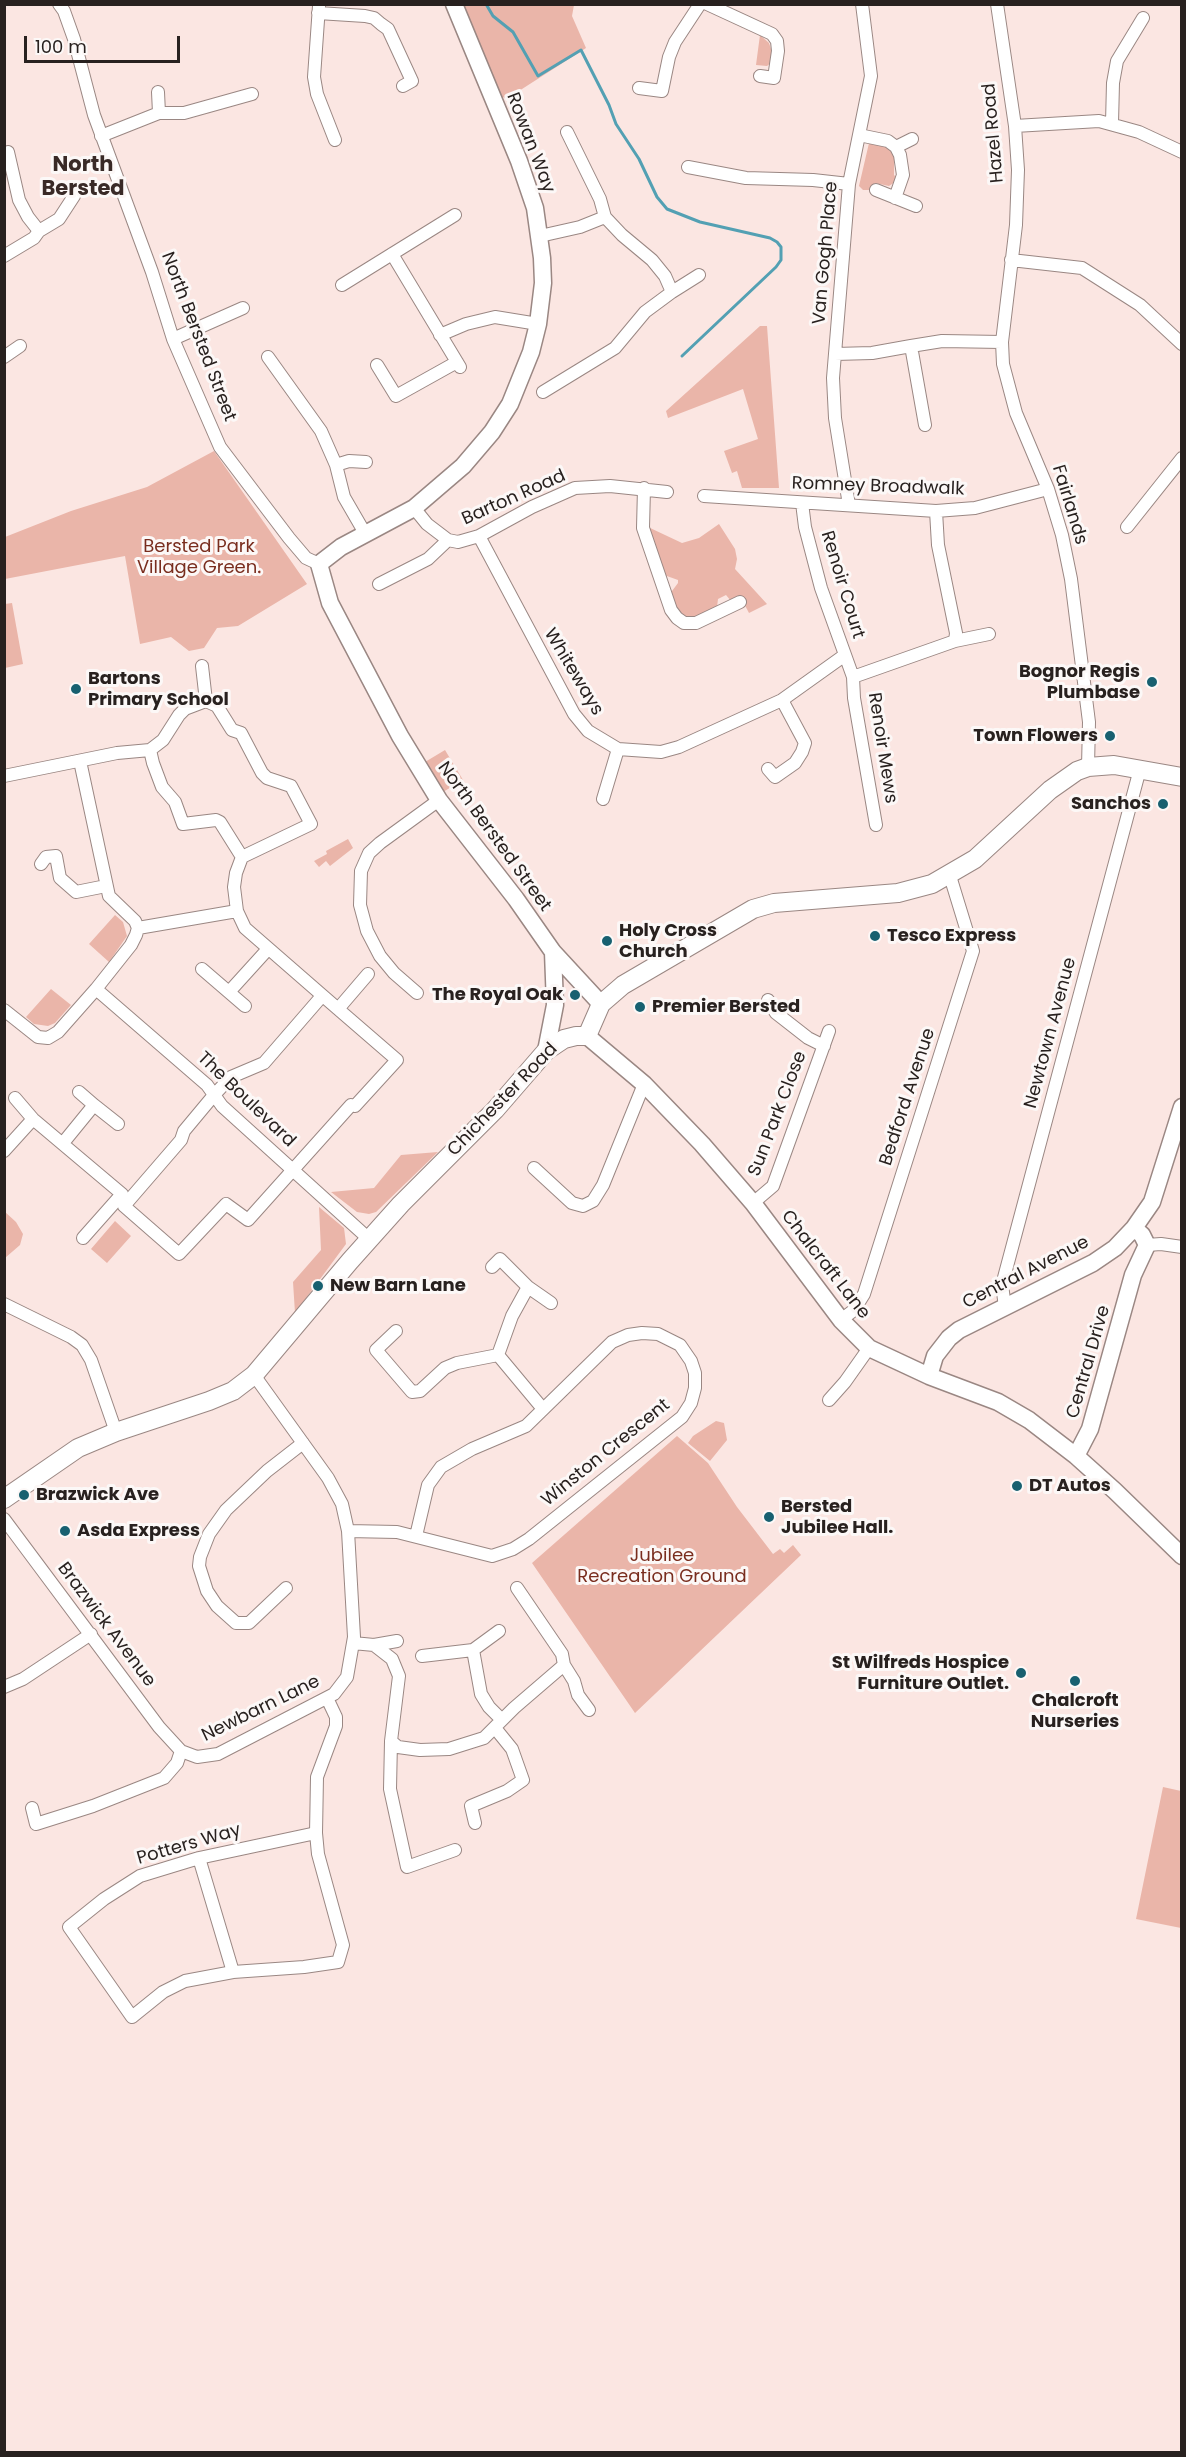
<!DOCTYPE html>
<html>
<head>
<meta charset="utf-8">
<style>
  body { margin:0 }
  #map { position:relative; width:1186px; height:2457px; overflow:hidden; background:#fbe6e2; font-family:Poppins,sans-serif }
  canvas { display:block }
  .frame { position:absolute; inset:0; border:6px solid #28211f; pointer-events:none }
  .scale { position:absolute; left:24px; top:36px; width:156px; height:27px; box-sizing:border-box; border:3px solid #28211f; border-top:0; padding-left:8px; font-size:18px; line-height:21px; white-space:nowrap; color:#28211f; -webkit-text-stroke:4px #fcf8f7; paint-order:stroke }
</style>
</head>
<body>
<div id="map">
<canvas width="1186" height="2457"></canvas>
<div class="frame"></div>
<div class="scale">100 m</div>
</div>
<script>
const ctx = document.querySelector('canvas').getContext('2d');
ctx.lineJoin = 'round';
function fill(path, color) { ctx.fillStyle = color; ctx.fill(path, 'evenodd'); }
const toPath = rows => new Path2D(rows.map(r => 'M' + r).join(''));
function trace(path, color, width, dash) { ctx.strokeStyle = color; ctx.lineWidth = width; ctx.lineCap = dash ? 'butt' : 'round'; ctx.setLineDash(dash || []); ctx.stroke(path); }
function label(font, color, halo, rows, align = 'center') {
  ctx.font = font + ' Poppins,sans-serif'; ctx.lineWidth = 6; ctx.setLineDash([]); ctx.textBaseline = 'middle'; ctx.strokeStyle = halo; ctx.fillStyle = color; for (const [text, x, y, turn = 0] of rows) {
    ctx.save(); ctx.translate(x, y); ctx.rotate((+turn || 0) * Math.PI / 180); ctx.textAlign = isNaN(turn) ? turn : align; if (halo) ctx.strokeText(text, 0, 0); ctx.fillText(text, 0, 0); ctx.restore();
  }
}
fill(toPath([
  [461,5,574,5,572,16,586,48,508,98,499,97],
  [760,35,769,43,772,52,771,63,767,66,756,65],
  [869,143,887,145,896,156,894,158,894,175,897,178,895,182,889,186,875,183,872,190,863,190,859,186],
  [760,326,767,326,779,488,742,488,737,471,732,473,724,451,758,439,743,389,668,418,666,411],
  [214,451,307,584,238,626,217,628,204,648,189,651,171,637,140,644,125,556,5,579,5,537,71,511,147,487],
  [719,524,735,549,737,559,735,569,767,604,749,613,740,596,731,601,726,595,718,599,717,607,700,617,688,619,680,615,669,595,678,583,678,580,664,575,648,527,682,543,699,538],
  [12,603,23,664,5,668,5,604],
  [445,750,463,780,443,792,425,762],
  [348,839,353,848,330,866,326,861,319,867,314,861,327,854,326,851],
  [115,915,123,922,127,936,109,962,89,944],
  [51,989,71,1005,55,1023,48,1026,34,1024,26,1017],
  [438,1152,376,1212,369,1214,357,1212,331,1192,374,1188,401,1155],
  [319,1207,344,1228,346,1244,295,1313,293,1282,321,1250],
  [4,1211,16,1222,23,1234,20,1245,5,1258],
  [115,1221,131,1236,107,1263,91,1249],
  [716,1421,724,1423,727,1440,710,1461,688,1443,693,1436],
  [677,1436,708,1463,737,1507,773,1554,780,1549,784,1553,793,1545,801,1555,635,1713,532,1563],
  [1163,1787,1181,1791,1181,1928,1136,1919]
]), '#eab5a9');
trace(toPath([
  [486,4,493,16,513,32,538,76,581,50,609,105,616,124,639,159,657,197,667,209,700,222,770,238,777,242,781,247,781,260,776,267,682,356]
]), '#53a0b3', 3);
const minor = toPath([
  [59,4,64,11,74,39,94,115,152,272,173,339,220,447,289,538,306,558,319,564],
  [707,4,772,34,777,41,778,51,774,78,760,76],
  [997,4,1015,126,1018,170,1016,225,1002,342,1003,364,1016,413,1048,489,1062,535,1071,579,1089,722,1088,767],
  [319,6,314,77,317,94,335,140],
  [318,13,365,16,374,18,381,24,388,29,412,81,403,86],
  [639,88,662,91,669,57,675,42,700,4],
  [159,113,184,113,252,94],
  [1112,123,1113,83,1117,61,1143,18],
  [1015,126,1099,121,1139,132,1182,152],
  [567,132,600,199,605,217,622,235,652,260,665,276,672,292],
  [859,135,888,141,896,147,900,155,903,175,895,198],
  [101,136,159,113,158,92],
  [896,147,912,139],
  [8,152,19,200,28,217,39,231,59,219,74,196],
  [688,167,746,178,813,180,849,184],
  [876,190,916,206],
  [540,236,580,227,605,217],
  [392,254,460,367],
  [4,256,34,238,39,231],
  [1011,260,1082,268,1140,305,1182,344],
  [342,285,455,215],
  [440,335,466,324,495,317,538,324],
  [173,339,243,308],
  [911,346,942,341,1002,342],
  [835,354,872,353,911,346,925,425],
  [4,357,20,346],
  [268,357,321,431,336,465,344,497,366,535],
  [377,365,396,396,457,362],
  [543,392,615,348,645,312,672,292,699,275],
  [336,465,349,461,366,462],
  [644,488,643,528,671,610,677,618,684,623,696,623,740,602],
  [704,496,936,511,975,508,1048,489],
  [802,503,805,527,821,588,853,677,854,698,876,825],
  [849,505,835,418,833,378,849,184,871,76,862,4],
  [414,508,427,524,448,540],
  [1127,527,1182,458],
  [479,536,574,714,588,731,618,749,661,752,679,747,782,700,845,655],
  [379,584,428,559,448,540,458,542,479,536,532,507,575,488,610,486,667,492],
  [955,641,989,634],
  [202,666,206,701],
  [853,677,955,641,956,633,938,545,936,511],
  [768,769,775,777,795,763,802,752,805,743,782,700],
  [4,776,117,753,150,750],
  [603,799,618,749],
  [242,857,220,822,216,820,183,824,175,802,162,787,153,763,150,750,163,740,179,715,185,709,206,701,217,706,232,730,241,733,262,773,267,778,291,786,311,824,242,857,236,873,234,887,237,911,245,928,338,1009],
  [41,864,46,857,56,856,60,878,76,892,106,886],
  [138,928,237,911],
  [202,969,245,1006],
  [96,989,207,1085,222,1106,369,1239],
  [229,992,268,949],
  [417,993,394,973,380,956,367,931,360,905,361,871,369,853,380,843,439,800],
  [768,1000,776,1013,808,1038,824,1046],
  [4,1010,38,1037,48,1038,58,1032,96,989,131,945,136,935,138,928,135,921,109,896,80,761],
  [15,1098,33,1119,122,1194,124,1206],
  [94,1105,118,1124],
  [63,1143,94,1105,79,1092],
  [4,1151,33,1119],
  [534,1168,572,1203,583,1206,593,1201,603,1185,644,1084],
  [753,1203,773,1186,829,1031],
  [124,1206,179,1254,226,1204,248,1220,351,1105,355,1106,397,1060,338,1009,368,974],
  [124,1206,181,1140,184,1131,214,1095,231,1077,264,1063,322,996],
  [83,1238,122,1194],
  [1147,1245,1161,1244,1182,1247],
  [492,1267,500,1259,528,1287,551,1303],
  [528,1287,512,1316,498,1355,543,1409],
  [4,1304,71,1337,82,1345,91,1360,116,1432],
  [1005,1307,1002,1285,1140,769],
  [841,1320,854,1310,864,1294,973,951,950,876],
  [396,1331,376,1350,412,1392,420,1391,445,1368,457,1363,498,1355],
  [829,1400,845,1382,869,1348],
  [4,1519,159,1727,181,1751,197,1757,218,1754,334,1694,347,1677,354,1637,348,1531,342,1504,328,1478,254,1375],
  [348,1531,397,1532,492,1556,513,1549,529,1539,682,1417,691,1403,695,1388,695,1373,691,1361,680,1345,658,1334,642,1333,628,1335,612,1342,526,1426,472,1449,441,1467,428,1485,416,1536],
  [286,1588,249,1623,236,1623,217,1606,207,1591,199,1566,200,1557,209,1534,226,1510,267,1471,303,1443],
  [517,1588,562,1654,564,1665,574,1681,578,1695,589,1710],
  [353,1643,374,1645,397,1641],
  [374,1645,392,1659,399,1676,391,1741,398,1747,420,1750,449,1749,484,1738,514,1708,564,1665],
  [473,1650,499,1631],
  [422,1656,473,1650,481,1694,489,1707,502,1720],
  [4,1687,23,1679,91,1634],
  [391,1741,390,1789,407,1867,455,1850],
  [32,1808,36,1824,93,1806,164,1778,177,1763,181,1751],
  [475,1823,471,1806,507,1791,523,1780,512,1749,495,1728],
  [316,1833,199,1858,140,1876,104,1899,69,1927,132,2017,163,1992,185,1981,233,1972,304,1967,338,1962,343,1945,318,1854,316,1833,317,1777,336,1726,336,1717,327,1698],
  [199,1858,233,1972]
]);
const tertiary = toPath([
  [454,4,519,161,535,208,542,258,543,283,538,324,531,352,510,404,492,432,463,466,414,508,341,547,319,564,330,603,400,736,439,800,516,899,553,952,601,1004],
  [587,1036,644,1084,702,1144,753,1203,841,1320,869,1348,929,1376,998,1402,1029,1420,1076,1456,1115,1491,1182,1556],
  [546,1051,555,1005,553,952],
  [929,1376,935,1356,949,1338,959,1330,1093,1263,1115,1248,1134,1228,1152,1202,1182,1107],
  [1076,1456,1090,1429,1133,1275,1147,1245,1142,1235,1134,1228]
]);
const secondary = toPath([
  [4,1499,78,1448,116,1432,209,1401,233,1391,254,1375,350,1261,401,1204,495,1110,546,1051,564,1039,576,1036,587,1036,601,1004,623,985,753,909,774,903,898,893,932,884,975,859,1050,790,1077,771,1088,767,1114,765,1182,777]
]);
trace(minor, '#9a8783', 14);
trace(tertiary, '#9a8783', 19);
trace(secondary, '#9a8783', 20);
trace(minor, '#fff', 12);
trace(tertiary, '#fff', 16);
trace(secondary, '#fff', 18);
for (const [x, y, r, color] of [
  [1152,682,6,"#186070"],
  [76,689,6,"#186070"],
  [1110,736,6,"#186070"],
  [1163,804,6,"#186070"],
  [875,936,6,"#186070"],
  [607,941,6,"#186070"],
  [575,995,6,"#186070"],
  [640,1007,6,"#186070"],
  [318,1286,6,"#186070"],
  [1017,1486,6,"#186070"],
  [24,1495,6,"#186070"],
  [769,1517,6,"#186070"],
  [65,1531,6,"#186070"],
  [1021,1673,6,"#186070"],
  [1075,1681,6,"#186070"]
]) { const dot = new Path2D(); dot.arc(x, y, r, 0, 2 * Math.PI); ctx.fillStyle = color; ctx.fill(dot); trace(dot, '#fcf8f7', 2); }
label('18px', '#28211f', '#fcf8f7', [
  ["Hazel Road",994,133,-95],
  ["Rowan Way",530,143,69],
  ["Van Gogh Place",826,253,-85],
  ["North Bersted Street",198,337,69],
  ["Romney Broadwalk",878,487,2],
  ["Barton Road",514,498,-24],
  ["Fairlands",1069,505,73],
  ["Renoir Court",842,585,73],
  ["Whiteways",573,672,59],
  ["Renoir Mews",882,748,81],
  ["North Bersted Street",494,837,54],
  ["Newtown Avenue",1051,1033,-75],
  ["Bedford Avenue",908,1097,-72],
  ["The Boulevard",246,1100,44],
  ["Chichester Road",503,1100,-46],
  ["Sun Park Close",778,1114,-69],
  ["Chalcraft Lane",825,1265,52],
  ["Central Avenue",1026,1273,-27],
  ["Central Drive",1089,1362,-74],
  ["Winston Crescent",606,1453,-39],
  ["Brazwick Avenue",106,1625,53],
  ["Newbarn Lane",261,1709,-26],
  ["Potters Way",189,1845,-16]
]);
label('18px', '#792d1e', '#fcf8f7', [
  ["Bersted Park",199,547],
  ["Village Green.",199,568],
  ["Jubilee",662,1556],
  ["Recreation Ground",662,1577]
]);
label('bold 18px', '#28211f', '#fcf8f7', [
  ["Bognor Regis",1140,672,"right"],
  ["Plumbase",1140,693,"right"],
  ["Bartons",88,679],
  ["Primary School",88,700],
  ["Town Flowers",1098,736,"right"],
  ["Sanchos",1151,804,"right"],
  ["Holy Cross",619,931],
  ["Church",619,952],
  ["Tesco Express",887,936],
  ["The Royal Oak",563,995,"right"],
  ["Premier Bersted",652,1007],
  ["New Barn Lane",330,1286],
  ["DT Autos",1029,1486],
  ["Brazwick Ave",36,1495],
  ["Bersted",781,1507],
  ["Jubilee Hall.",781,1528],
  ["Asda Express",77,1531],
  ["St Wilfreds Hospice",1009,1663,"right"],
  ["Furniture Outlet.",1009,1684,"right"],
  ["Chalcroft",1075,1701,"center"],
  ["Nurseries",1075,1722,"center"]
], 'left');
label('bold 21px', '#392a27', '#fcf8f7', [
  ["North",83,166],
  ["Bersted",83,190]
]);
</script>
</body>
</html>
